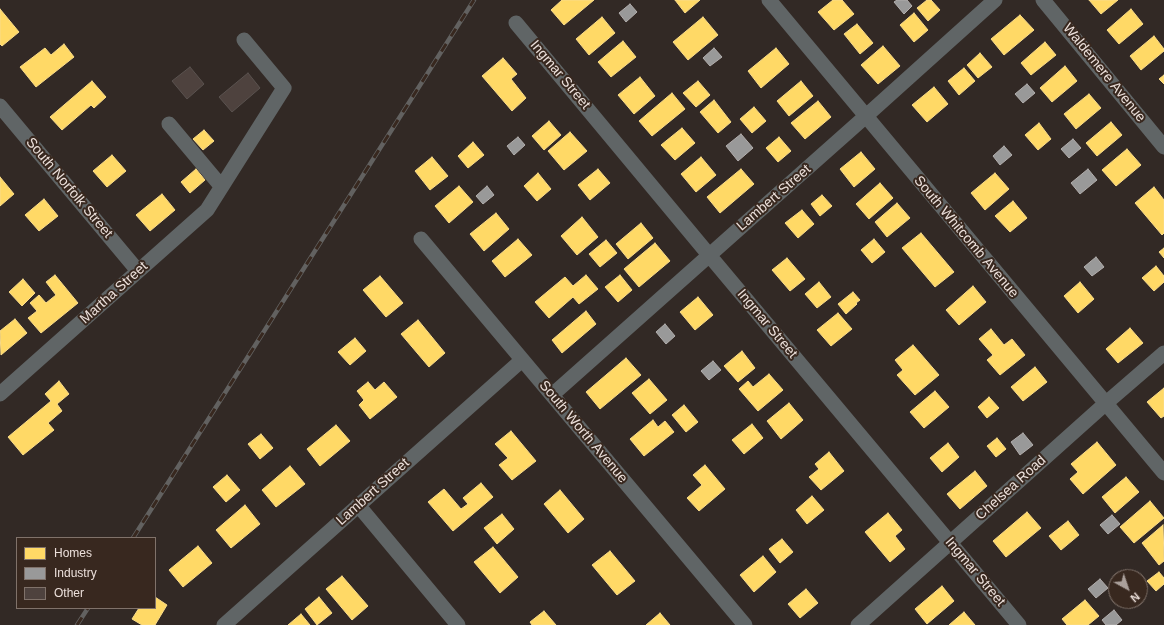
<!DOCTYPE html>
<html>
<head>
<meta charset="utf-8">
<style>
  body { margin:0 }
  #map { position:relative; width:1164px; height:625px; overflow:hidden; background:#322925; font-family:Arial,sans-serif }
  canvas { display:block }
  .legend { position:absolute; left:16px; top:537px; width:140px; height:72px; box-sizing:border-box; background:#38281f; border:1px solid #80726a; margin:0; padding:5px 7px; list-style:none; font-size:12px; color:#ece0db }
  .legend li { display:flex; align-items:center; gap:8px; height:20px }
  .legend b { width:20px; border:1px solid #80726a }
  .north { position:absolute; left:1108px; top:569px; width:40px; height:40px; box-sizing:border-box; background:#38281f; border:1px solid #80726a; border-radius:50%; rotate:140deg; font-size:11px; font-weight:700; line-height:16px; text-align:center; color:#ece0db }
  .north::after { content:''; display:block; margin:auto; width:14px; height:18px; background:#aba09b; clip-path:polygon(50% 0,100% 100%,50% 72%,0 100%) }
</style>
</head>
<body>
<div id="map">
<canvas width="1164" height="625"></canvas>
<ul class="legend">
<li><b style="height:11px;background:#ffd966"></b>Homes</li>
<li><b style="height:11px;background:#999"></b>Industry</li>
<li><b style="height:11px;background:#4e423e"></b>Other</li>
</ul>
<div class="north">N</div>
</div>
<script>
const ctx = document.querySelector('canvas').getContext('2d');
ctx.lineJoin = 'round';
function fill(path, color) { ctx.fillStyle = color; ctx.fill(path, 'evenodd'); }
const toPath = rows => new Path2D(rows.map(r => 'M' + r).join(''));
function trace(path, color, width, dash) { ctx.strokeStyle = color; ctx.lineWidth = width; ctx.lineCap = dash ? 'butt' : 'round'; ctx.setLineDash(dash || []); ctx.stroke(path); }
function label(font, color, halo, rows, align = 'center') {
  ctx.font = font + ' Arial,sans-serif'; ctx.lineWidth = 4; ctx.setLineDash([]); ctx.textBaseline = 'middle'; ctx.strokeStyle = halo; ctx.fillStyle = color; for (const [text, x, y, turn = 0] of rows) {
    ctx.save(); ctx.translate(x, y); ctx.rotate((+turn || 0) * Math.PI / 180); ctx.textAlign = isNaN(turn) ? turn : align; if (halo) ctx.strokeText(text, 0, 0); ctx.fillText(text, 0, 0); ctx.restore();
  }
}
const homes = toPath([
  [562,0,594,0,564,25,551,10,562,0],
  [675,0,700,0,685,13,675,0],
  [833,0,842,0,854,14,834,30,818,12,833,0],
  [927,0,931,0,940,10,928,21,917,8,927,0],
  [1089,0,1118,0,1101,14,1089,0],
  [0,9,19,32,2,46,0,44,0,9],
  [1131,9,1143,24,1119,44,1107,30,1131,9],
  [914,13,928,30,914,42,900,25,914,13],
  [1020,15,1034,30,1004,55,991,39,1020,15],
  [602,17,615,33,589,55,576,39,602,17],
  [703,17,718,35,688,60,673,42,703,17],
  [857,24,873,43,860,54,844,34,857,24],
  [1154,36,1164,49,1164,51,1141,70,1130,56,1154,36],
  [623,41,636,57,611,77,598,62,623,41],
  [1045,42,1056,55,1031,75,1021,63,1045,42],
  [64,44,74,57,36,87,20,67,45,48,51,55,64,44],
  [883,46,900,66,878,84,861,65,883,46],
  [776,48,789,64,761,88,748,71,776,48],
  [980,53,992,67,978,78,967,65,980,53],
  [503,58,517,74,511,79,526,98,512,111,482,76,503,58],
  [1065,66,1077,81,1052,102,1040,88,1065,66],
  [964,68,975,81,959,95,948,81,964,68],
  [1164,75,1164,84,1159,79,1164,75],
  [640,77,655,96,634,114,618,95,640,77],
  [92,81,106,97,94,108,91,105,62,130,50,117,92,81],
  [698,81,710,95,696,107,683,93,698,81],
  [801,81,813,96,789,116,777,101,801,81],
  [934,87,948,104,927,122,912,105,934,87],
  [672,93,685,109,652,136,639,121,672,93],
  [1089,94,1101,108,1076,129,1064,114,1089,94],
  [714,100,731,122,718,133,700,112,714,100],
  [818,101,831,117,805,139,791,123,818,101],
  [754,107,766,121,752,133,740,119,754,107],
  [549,121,561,135,544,150,532,136,549,121],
  [1111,122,1122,135,1097,156,1086,143,1111,122],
  [1039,123,1051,139,1038,150,1025,135,1039,123],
  [682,128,695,143,675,160,661,145,682,128],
  [204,130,214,141,203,150,193,139,204,130],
  [570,132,587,151,564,170,548,151,570,132],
  [779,137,791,151,778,162,766,148,779,137],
  [473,142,484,155,468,168,458,156,473,142],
  [1127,149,1141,165,1116,186,1102,170,1127,149],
  [861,152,875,169,854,187,840,169,861,152],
  [112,155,126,171,107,187,93,171,112,155],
  [432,157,448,176,430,190,415,171,432,157],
  [701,157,716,175,696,192,681,174,701,157],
  [196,169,205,180,190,193,181,182,196,169],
  [598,169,610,183,590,200,578,185,598,169],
  [741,169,754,184,720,213,707,197,741,169],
  [538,173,551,189,537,201,524,186,538,173],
  [995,173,1009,189,985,210,971,193,995,173],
  [0,177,14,194,0,206,0,177],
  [880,183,893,198,869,219,856,204,880,183],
  [459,186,473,202,449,223,435,206,459,186],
  [1154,187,1164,200,1164,233,1162,235,1135,203,1154,187],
  [162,194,175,210,150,231,136,215,162,194],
  [822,195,832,206,820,216,811,204,822,195],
  [44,199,58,216,39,231,25,215,44,199],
  [1013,201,1027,218,1010,232,995,216,1013,201],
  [897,203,910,218,887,237,875,222,897,203],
  [802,210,814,224,798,238,785,223,802,210],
  [496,213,509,229,484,251,470,234,496,213],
  [582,217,598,237,577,255,561,236,582,217],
  [641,223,653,238,628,259,616,244,641,223],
  [921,233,954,272,935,287,902,248,921,233],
  [518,239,532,255,505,277,492,261,518,239],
  [874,239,885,252,872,263,861,250,874,239],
  [606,240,617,253,600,267,589,254,606,240],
  [655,243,670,261,639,287,624,269,655,243],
  [1164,248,1164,258,1159,252,1164,248],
  [787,258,805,279,790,291,772,270,787,258],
  [1156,266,1164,276,1164,282,1154,291,1142,278,1156,266],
  [55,275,78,303,41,333,28,318,37,311,30,303,39,295,46,303,56,295,46,282,55,275],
  [586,275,598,289,579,304,573,297,549,318,535,302,565,277,573,286,586,275],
  [620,275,632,290,618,302,605,287,620,275],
  [380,276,403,303,386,317,363,290,380,276],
  [23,279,35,293,22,306,9,292,23,279],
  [819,282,831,297,817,308,805,294,819,282],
  [1080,282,1094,299,1078,313,1064,296,1080,282],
  [973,286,986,302,959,325,946,310,973,286],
  [853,292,860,300,856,303,857,304,846,314,838,304,853,292],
  [698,297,713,315,695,330,680,312,698,297],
  [586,311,596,324,562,353,552,340,586,311],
  [838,313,852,329,831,346,817,330,838,313],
  [15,319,27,333,1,355,0,331,15,319],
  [418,320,445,353,429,367,401,334,418,320],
  [1130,328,1143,343,1118,363,1106,349,1130,328],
  [991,329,1004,345,1012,339,1025,355,1000,375,987,360,993,355,979,339,991,329],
  [355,338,366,351,350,365,338,352,355,338],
  [913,345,939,375,915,395,897,375,903,370,895,360,913,345],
  [742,351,755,368,738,382,724,366,742,351],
  [626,358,641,375,600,409,586,392,626,358],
  [1035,367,1047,382,1023,401,1011,387,1035,367],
  [769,374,783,390,758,411,739,389,748,381,753,387,769,374],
  [649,379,667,400,650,414,632,393,649,379],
  [59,381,69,394,57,404,62,411,48,423,54,430,23,455,8,437,51,401,45,394,59,381],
  [368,382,375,390,384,382,397,397,370,419,359,405,364,400,357,391,368,382],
  [1164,388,1164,416,1161,418,1147,402,1164,388],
  [935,391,949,407,924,428,910,412,935,391],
  [989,397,999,408,987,418,978,407,989,397],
  [789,403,803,420,781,439,767,421,789,403],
  [684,405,698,422,686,432,672,415,684,405],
  [653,420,658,427,665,421,674,432,644,456,630,439,653,420],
  [752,424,763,438,744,454,732,440,752,424],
  [336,425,350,441,320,466,307,449,336,425],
  [511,431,536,461,512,480,499,465,508,458,495,444,511,431],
  [261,434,273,448,260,459,248,444,261,434],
  [997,438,1006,449,996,457,987,446,997,438],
  [1097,442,1116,465,1083,494,1070,479,1078,472,1071,464,1097,442],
  [948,443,959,457,942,472,930,458,948,443],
  [829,452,844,471,821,490,809,477,819,469,815,464,829,452],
  [705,465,725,489,699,511,687,498,702,485,693,475,705,465],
  [290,466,305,484,276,507,262,490,290,466],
  [975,471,987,486,960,509,947,494,975,471],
  [227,475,240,490,226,502,213,487,227,475],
  [1126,477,1139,492,1115,513,1102,497,1126,477],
  [481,483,493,497,453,531,428,502,444,489,461,509,468,504,463,498,481,483],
  [560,490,584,519,568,533,544,504,560,490],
  [812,496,824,510,807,524,796,510,812,496],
  [1150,501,1164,518,1134,543,1120,527,1150,501],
  [245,505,260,524,231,548,216,530,245,505],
  [1027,512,1041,528,1006,557,993,541,1027,512],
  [888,513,902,530,895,536,905,549,890,562,865,532,888,513],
  [502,514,514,529,497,544,484,528,502,514],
  [1068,521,1079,535,1061,550,1049,536,1068,521],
  [1163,525,1164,561,1159,565,1142,543,1163,525],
  [782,539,793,552,780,563,769,549,782,539],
  [198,546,212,563,183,587,169,570,198,546],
  [493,547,518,577,500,593,474,562,493,547],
  [610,551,635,581,617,595,592,565,610,551],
  [763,556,776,572,754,592,740,575,763,556],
  [1159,572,1164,578,1164,584,1156,591,1147,581,1159,572],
  [342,576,368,606,352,620,326,589,342,576],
  [942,586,954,601,927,624,915,609,942,586],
  [806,589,818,603,800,618,788,604,806,589],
  [155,597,167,605,155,625,142,625,132,619,139,608,155,608,155,597],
  [319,597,332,613,317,625,305,609,319,597],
  [1085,600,1099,616,1088,625,1067,625,1062,619,1085,600],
  [544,611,556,625,532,625,530,622,544,611],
  [964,612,975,625,949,625,964,612],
  [660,613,670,625,646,625,660,613],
  [301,614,310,625,288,625,301,614]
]);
fill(homes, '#ffd966');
trace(homes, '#f9db89', 1);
const industry = toPath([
  [897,0,907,0,912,6,904,14,894,2,897,0],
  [630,4,637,12,626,22,619,13,630,4],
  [714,48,722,57,710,66,703,58,714,48],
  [1027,84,1035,93,1023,103,1015,94,1027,84],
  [741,134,753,148,738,161,726,146,741,134],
  [518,137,525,145,514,155,507,146,518,137],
  [1073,139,1081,148,1069,158,1061,149,1073,139],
  [1004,146,1012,155,1000,165,993,156,1004,146],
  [1088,169,1097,180,1080,194,1071,183,1088,169],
  [487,186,494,195,483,204,476,196,487,186],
  [1096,257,1104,267,1092,276,1084,267,1096,257],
  [665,324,675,336,666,344,656,332,665,324],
  [713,361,721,370,709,380,701,371,713,361],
  [1023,433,1033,445,1020,455,1011,442,1023,433],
  [1112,515,1120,524,1108,534,1100,525,1112,515],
  [1100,579,1108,588,1096,598,1088,589,1100,579],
  [1114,610,1122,620,1116,625,1106,625,1102,620,1114,610]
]);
fill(industry, '#999');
trace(industry, '#b2aead', 1);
const building = toPath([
  [190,67,204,84,187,99,172,81,190,67],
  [248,73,260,88,232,112,219,97,248,73]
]);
fill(building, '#4e423e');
trace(building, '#5a524f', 1);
trace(toPath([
  [769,0,1164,473],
  [1043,0,1164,147],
  [516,23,709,255,1019,625],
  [0,106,138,271],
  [169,124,221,186],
  [421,239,745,625],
  [0,394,207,210,284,88,244,40],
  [552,395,866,116,995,0],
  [358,505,458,625],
  [224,625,522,360],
  [858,625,1105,404,1164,353]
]), '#606566', 15);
const rail = toPath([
  [133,538,474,0],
  [77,625,88,608]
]);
trace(rail, '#626160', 4.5);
trace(rail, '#38281f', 3, [9]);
label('14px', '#ece0db', '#38281f', [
  ["Waldemere Avenue",1104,73,51],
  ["Ingmar Street",560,75,50],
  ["South Norfolk Street",69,188,50],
  ["Lambert Street",774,198,-41],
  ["South Whitcomb Avenue",966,237,50],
  ["Martha Street",114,293,-42],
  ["Ingmar Street",767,324,50],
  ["South Worth Avenue",583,432,50],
  ["Chelsea Road",1011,488,-42],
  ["Lambert Street",373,492,-42],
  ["Ingmar Street",975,572,50]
]);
</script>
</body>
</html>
